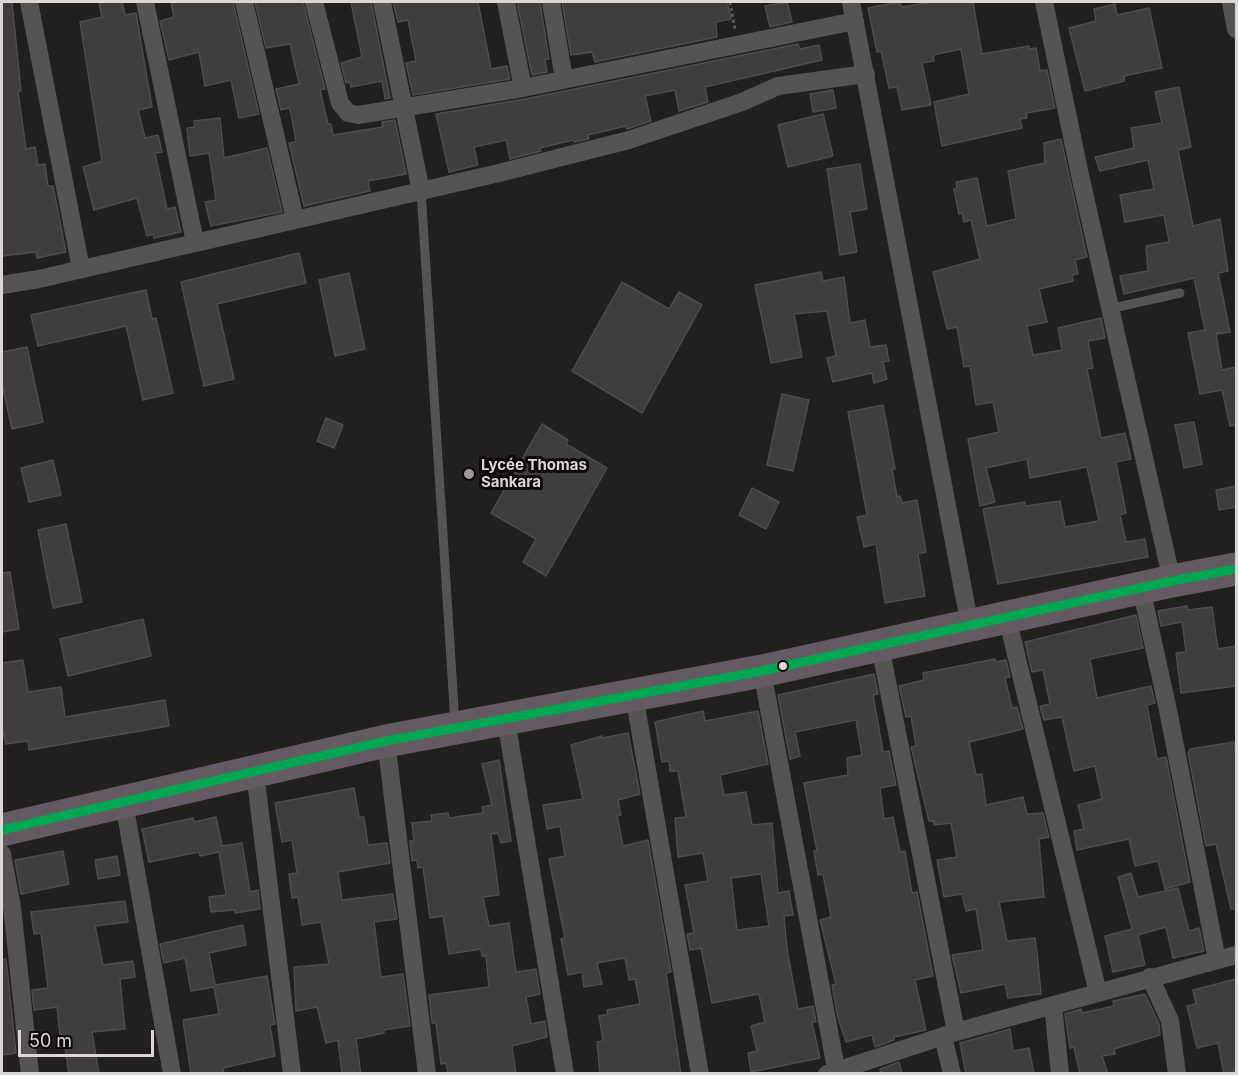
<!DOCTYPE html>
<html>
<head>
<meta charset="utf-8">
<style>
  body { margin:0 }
  #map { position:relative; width:1238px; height:1075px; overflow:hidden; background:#22201e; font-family:Inter,sans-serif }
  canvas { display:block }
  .frame { position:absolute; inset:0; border:3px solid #dad7d5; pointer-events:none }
  .scale { position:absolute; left:18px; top:1030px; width:136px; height:27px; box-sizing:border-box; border:3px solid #dad7d5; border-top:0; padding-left:8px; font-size:18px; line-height:21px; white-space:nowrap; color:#dad7d5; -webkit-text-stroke:4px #0c0a09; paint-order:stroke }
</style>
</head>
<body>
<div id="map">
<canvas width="1238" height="1075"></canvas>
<div class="frame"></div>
<div class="scale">50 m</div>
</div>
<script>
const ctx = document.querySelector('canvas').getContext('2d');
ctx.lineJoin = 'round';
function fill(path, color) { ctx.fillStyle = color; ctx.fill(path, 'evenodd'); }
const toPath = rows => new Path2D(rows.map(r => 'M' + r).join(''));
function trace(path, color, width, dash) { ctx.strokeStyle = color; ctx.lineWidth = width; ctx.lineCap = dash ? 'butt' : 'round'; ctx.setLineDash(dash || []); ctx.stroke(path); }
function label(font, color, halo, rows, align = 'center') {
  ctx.font = font + ' Inter,sans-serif'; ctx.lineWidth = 6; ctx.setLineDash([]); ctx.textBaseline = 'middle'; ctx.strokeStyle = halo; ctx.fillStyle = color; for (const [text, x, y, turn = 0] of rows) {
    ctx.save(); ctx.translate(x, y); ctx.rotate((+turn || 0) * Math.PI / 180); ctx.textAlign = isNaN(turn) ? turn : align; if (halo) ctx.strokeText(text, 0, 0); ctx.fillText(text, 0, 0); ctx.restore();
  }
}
const building = toPath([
  [2,2,12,2,21,91,18,91,26,149,35,147,38,165,45,164,48,186,53,186,66,252,37,258,36,252,2,256,2,2],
  [99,2,122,2,125,15,136,13,152,107,138,110,145,138,158,135,162,152,155,153,167,209,175,207,181,232,154,238,153,234,147,236,137,198,94,210,83,167,102,161,80,22,102,17,99,2],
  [171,2,233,2,259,114,239,118,231,80,205,86,199,52,169,60,160,21,174,17,171,2],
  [255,2,303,2,325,89,320,90,328,124,331,124,333,135,383,127,382,122,395,120,406,174,368,181,370,191,304,206,289,143,296,142,291,113,289,108,281,110,276,89,299,84,290,44,266,48,255,2],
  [351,2,371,2,390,98,385,99,382,81,351,87,350,82,346,83,341,63,362,57,351,2],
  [393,2,478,2,491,69,507,66,510,79,413,95,406,63,416,61,408,20,398,22,393,2],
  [517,2,540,2,549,59,545,59,547,72,532,75,517,2],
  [562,2,727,2,731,19,716,22,717,37,595,62,592,52,571,55,562,2],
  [787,2,792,22,770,27,765,6,787,2],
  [899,2,902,7,931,2,973,2,982,54,1029,46,1029,49,1036,48,1040,71,1047,70,1055,108,1026,113,1027,118,1020,119,1022,128,942,146,934,102,969,94,961,49,933,55,934,61,922,63,931,105,902,110,897,87,889,88,881,51,877,52,868,8,899,2],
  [1115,4,1117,15,1149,8,1162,68,1124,76,1124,81,1085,91,1069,28,1096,21,1094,9,1115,4],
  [798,44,800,49,819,45,822,60,705,87,708,102,679,111,675,90,645,96,651,121,627,129,626,126,588,135,589,139,574,142,573,140,540,148,541,151,510,159,506,140,474,147,478,165,449,172,436,114,525,99,798,44],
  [1179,87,1191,147,1178,150,1193,226,1220,219,1228,271,1218,273,1230,332,1216,334,1222,370,1236,367,1236,425,1230,426,1222,390,1200,394,1188,333,1205,330,1194,278,1124,294,1120,276,1148,271,1146,246,1169,242,1164,215,1125,222,1120,195,1154,189,1148,160,1100,171,1095,157,1134,148,1131,128,1162,123,1155,92,1179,87],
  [833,90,836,108,813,112,810,94,833,90],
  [823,114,833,156,788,167,778,125,823,114],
  [220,118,224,158,267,148,282,212,211,226,205,202,216,200,209,153,190,156,187,128,195,127,194,121,220,118],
  [1061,139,1087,257,1075,260,1078,274,1072,275,1073,281,1039,289,1047,322,1027,326,1033,355,1062,350,1058,328,1101,318,1105,338,1088,341,1093,368,1087,369,1101,438,1125,433,1131,459,1116,462,1126,513,1120,515,1126,542,1145,539,1148,557,998,584,983,509,1025,502,1026,506,1060,501,1065,527,1099,521,1087,467,1030,478,1027,459,986,468,995,502,980,506,968,439,999,432,993,402,976,405,970,366,964,367,957,327,947,329,933,272,980,259,971,220,964,222,962,213,959,214,954,189,957,189,956,182,977,178,987,226,1016,219,1008,171,1045,163,1044,143,1061,139],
  [860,164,867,209,850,212,857,252,840,255,827,169,860,164],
  [299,253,306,283,217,304,234,379,204,386,181,282,299,253],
  [821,272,823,281,844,277,850,323,865,320,870,347,886,345,889,361,883,362,887,379,874,383,872,373,833,382,827,358,836,356,827,311,794,314,802,357,771,363,755,285,821,272],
  [349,273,365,349,335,356,319,280,349,273],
  [622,282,669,309,679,292,702,305,642,413,572,371,622,282],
  [146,290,152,319,156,318,173,393,143,400,126,326,38,346,31,315,146,290],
  [27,347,43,422,12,429,2,384,2,352,27,347],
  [782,394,809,400,793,471,767,465,782,394],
  [883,405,895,469,892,469,897,497,900,496,902,503,917,500,926,552,918,554,925,596,885,603,876,544,864,547,857,517,867,515,848,412,883,405],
  [326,418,343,425,334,448,317,441,326,418],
  [1194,422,1202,464,1184,468,1175,425,1194,422],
  [542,424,568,440,566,444,607,468,546,576,523,562,536,539,491,513,542,424],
  [53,460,61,495,29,502,21,468,53,460],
  [1236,486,1236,507,1219,510,1216,490,1236,486],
  [752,488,779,502,766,529,739,515,752,488],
  [66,524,82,602,53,608,38,530,66,524],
  [10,572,19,629,2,632,2,573,10,572],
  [1187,606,1188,610,1212,607,1218,649,1236,646,1236,686,1181,693,1176,653,1186,652,1182,622,1161,626,1158,611,1187,606],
  [1136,615,1143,648,1090,659,1097,698,1151,686,1155,703,1147,705,1157,759,1166,757,1190,882,1165,889,1158,861,1135,866,1129,839,1077,850,1074,831,1084,829,1078,805,1102,799,1095,766,1074,771,1062,717,1044,720,1040,706,1050,704,1043,670,1032,672,1025,642,1136,615],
  [143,619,151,656,68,676,60,639,143,619],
  [995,659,995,662,1006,660,1010,677,1005,678,1012,708,1017,707,1023,729,969,742,976,775,982,774,986,805,1023,797,1027,814,1043,813,1049,837,1039,839,1044,897,999,902,1007,941,1035,938,1037,952,1041,994,1008,998,1005,984,961,993,952,955,983,950,976,909,966,911,962,894,944,897,937,860,957,857,951,823,934,825,934,821,929,821,911,747,916,746,911,716,906,717,899,686,924,680,923,673,995,659],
  [23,660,28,692,61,687,65,717,165,700,169,726,29,750,28,741,6,744,2,728,2,663,23,660],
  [874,674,878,694,873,695,883,752,889,751,896,785,880,788,884,819,893,817,900,852,905,851,912,893,917,892,933,976,915,980,926,1030,894,1037,894,1040,875,1047,872,1035,846,1042,838,1018,832,985,836,984,820,920,831,917,823,874,818,875,814,851,817,851,804,783,848,775,847,758,862,755,856,720,795,732,800,756,790,759,778,695,874,674],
  [703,711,705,721,758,711,768,764,720,775,724,795,746,792,752,825,772,823,778,893,789,891,793,915,784,916,787,949,798,1009,813,1006,816,1022,812,1022,820,1058,751,1072,748,1053,757,1051,751,1026,765,1022,759,994,712,1003,701,948,690,950,687,934,694,933,685,885,708,881,703,853,678,857,675,818,686,817,678,771,670,771,669,761,662,762,655,722,703,711],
  [761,874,769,926,737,930,731,878,761,874],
  [628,733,640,794,618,800,621,815,617,816,623,846,648,840,671,972,666,973,681,1074,600,1074,597,1042,603,1041,599,1016,608,1014,607,1010,640,1004,635,979,629,980,625,958,597,963,602,984,584,987,582,972,568,975,561,939,565,938,549,859,565,856,560,826,547,829,543,805,583,799,571,745,602,736,602,738,628,733],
  [1234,742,1236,756,1236,909,1231,909,1216,844,1206,846,1188,753,1190,749,1234,742],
  [499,760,511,841,501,843,498,833,491,834,499,895,483,897,489,926,509,923,516,972,536,969,540,994,526,997,531,1024,545,1021,547,1037,512,1046,516,1074,448,1074,446,1063,441,1064,436,1023,432,1023,429,995,489,987,486,956,482,956,481,949,449,954,443,916,430,918,423,867,418,868,417,860,412,861,410,841,414,841,412,823,432,821,431,815,448,813,449,818,483,813,482,807,492,805,482,764,499,760],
  [354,788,359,817,364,817,368,845,387,843,390,863,338,872,342,900,393,894,397,919,374,922,381,977,403,974,410,1026,384,1030,384,1033,356,1039,361,1074,342,1074,338,1040,326,1043,317,1007,296,1011,294,967,329,964,321,922,302,925,298,897,292,898,289,874,297,873,292,840,282,842,275,803,354,788],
  [216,817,222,846,242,843,250,892,258,890,260,909,235,913,235,910,211,912,209,897,226,895,219,852,200,856,199,852,149,862,142,829,193,818,194,822,216,817],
  [63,851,69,884,21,894,15,860,63,851],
  [117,856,120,875,98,879,95,860,117,856],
  [1131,873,1138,897,1178,888,1189,931,1199,928,1204,951,1173,958,1166,927,1138,935,1145,965,1113,972,1105,936,1132,929,1118,877,1131,873],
  [125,901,128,922,95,926,103,965,133,961,135,977,120,979,125,1029,92,1032,99,1074,69,1074,63,1035,60,1035,57,1007,34,1010,32,990,48,988,41,933,34,934,31,912,125,901],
  [243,925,246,945,209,953,215,985,267,976,275,1024,270,1025,275,1056,223,1068,224,1074,191,1074,183,1020,219,1014,214,987,191,991,185,958,164,963,160,944,243,925],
  [2,959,6,959,16,1053,2,1055,2,959],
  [1236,979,1236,1071,1224,1074,1218,1043,1197,1048,1187,1006,1196,1004,1193,990,1236,979],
  [1145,994,1159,1024,1160,1035,1114,1049,1115,1054,1102,1056,1108,1074,1080,1074,1074,1047,1070,1048,1065,1014,1081,1009,1082,1013,1114,1006,1113,1001,1145,994],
  [1010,1029,1013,1051,1029,1048,1034,1074,966,1074,960,1043,1010,1029],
  [899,1062,902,1074,881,1074,880,1069,899,1062]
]);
fill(building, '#403e3d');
trace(building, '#4e4c4c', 1.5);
trace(toPath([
  [730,2,735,29]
]), '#5b5958', 3, [3, 3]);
trace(toPath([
  [421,191,455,723],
  [1109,309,1180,293]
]), '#565452', 9);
trace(toPath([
  [29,2,81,269],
  [145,2,195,242],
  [244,2,295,219],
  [314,2,340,103,348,113,358,115,523,88,855,21],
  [382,2,421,191],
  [506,2,523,88],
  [551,2,564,79],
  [851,2,970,626],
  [1044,2,1080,175,1172,581],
  [1231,2,1236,29],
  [2,285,39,279,499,173,629,140,742,102,778,86,866,74],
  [1141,588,1168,710,1217,960],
  [1007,617,1098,993],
  [880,646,956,1032],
  [762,671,837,1074],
  [634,695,700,1074],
  [506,720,565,1074],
  [386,741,427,1074],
  [255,773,292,1074],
  [124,803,172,1074],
  [2,854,12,907,30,1074],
  [1150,977,1170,1021,1177,1074],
  [1053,1005,1060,1074],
  [943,1036,952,1074],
  [827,1074,956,1032,1236,955]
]), '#565452', 18);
trace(toPath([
  [2,830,386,741,762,671,1172,581,1236,569]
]), '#645a62', 33);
trace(toPath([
  [2,830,386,741,762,671,1172,581,1236,569]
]), '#00a651', 9);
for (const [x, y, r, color] of [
  [469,474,6,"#9a9795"],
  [783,666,5,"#dad7d5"]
]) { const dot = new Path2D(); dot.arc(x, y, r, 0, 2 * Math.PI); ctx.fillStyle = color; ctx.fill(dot); trace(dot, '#0c0a09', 2); }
label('bold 15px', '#dad7d5', '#0c0a09', [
  ["Lycée Thomas",481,465],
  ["Sankara",481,482]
], 'left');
</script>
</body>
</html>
